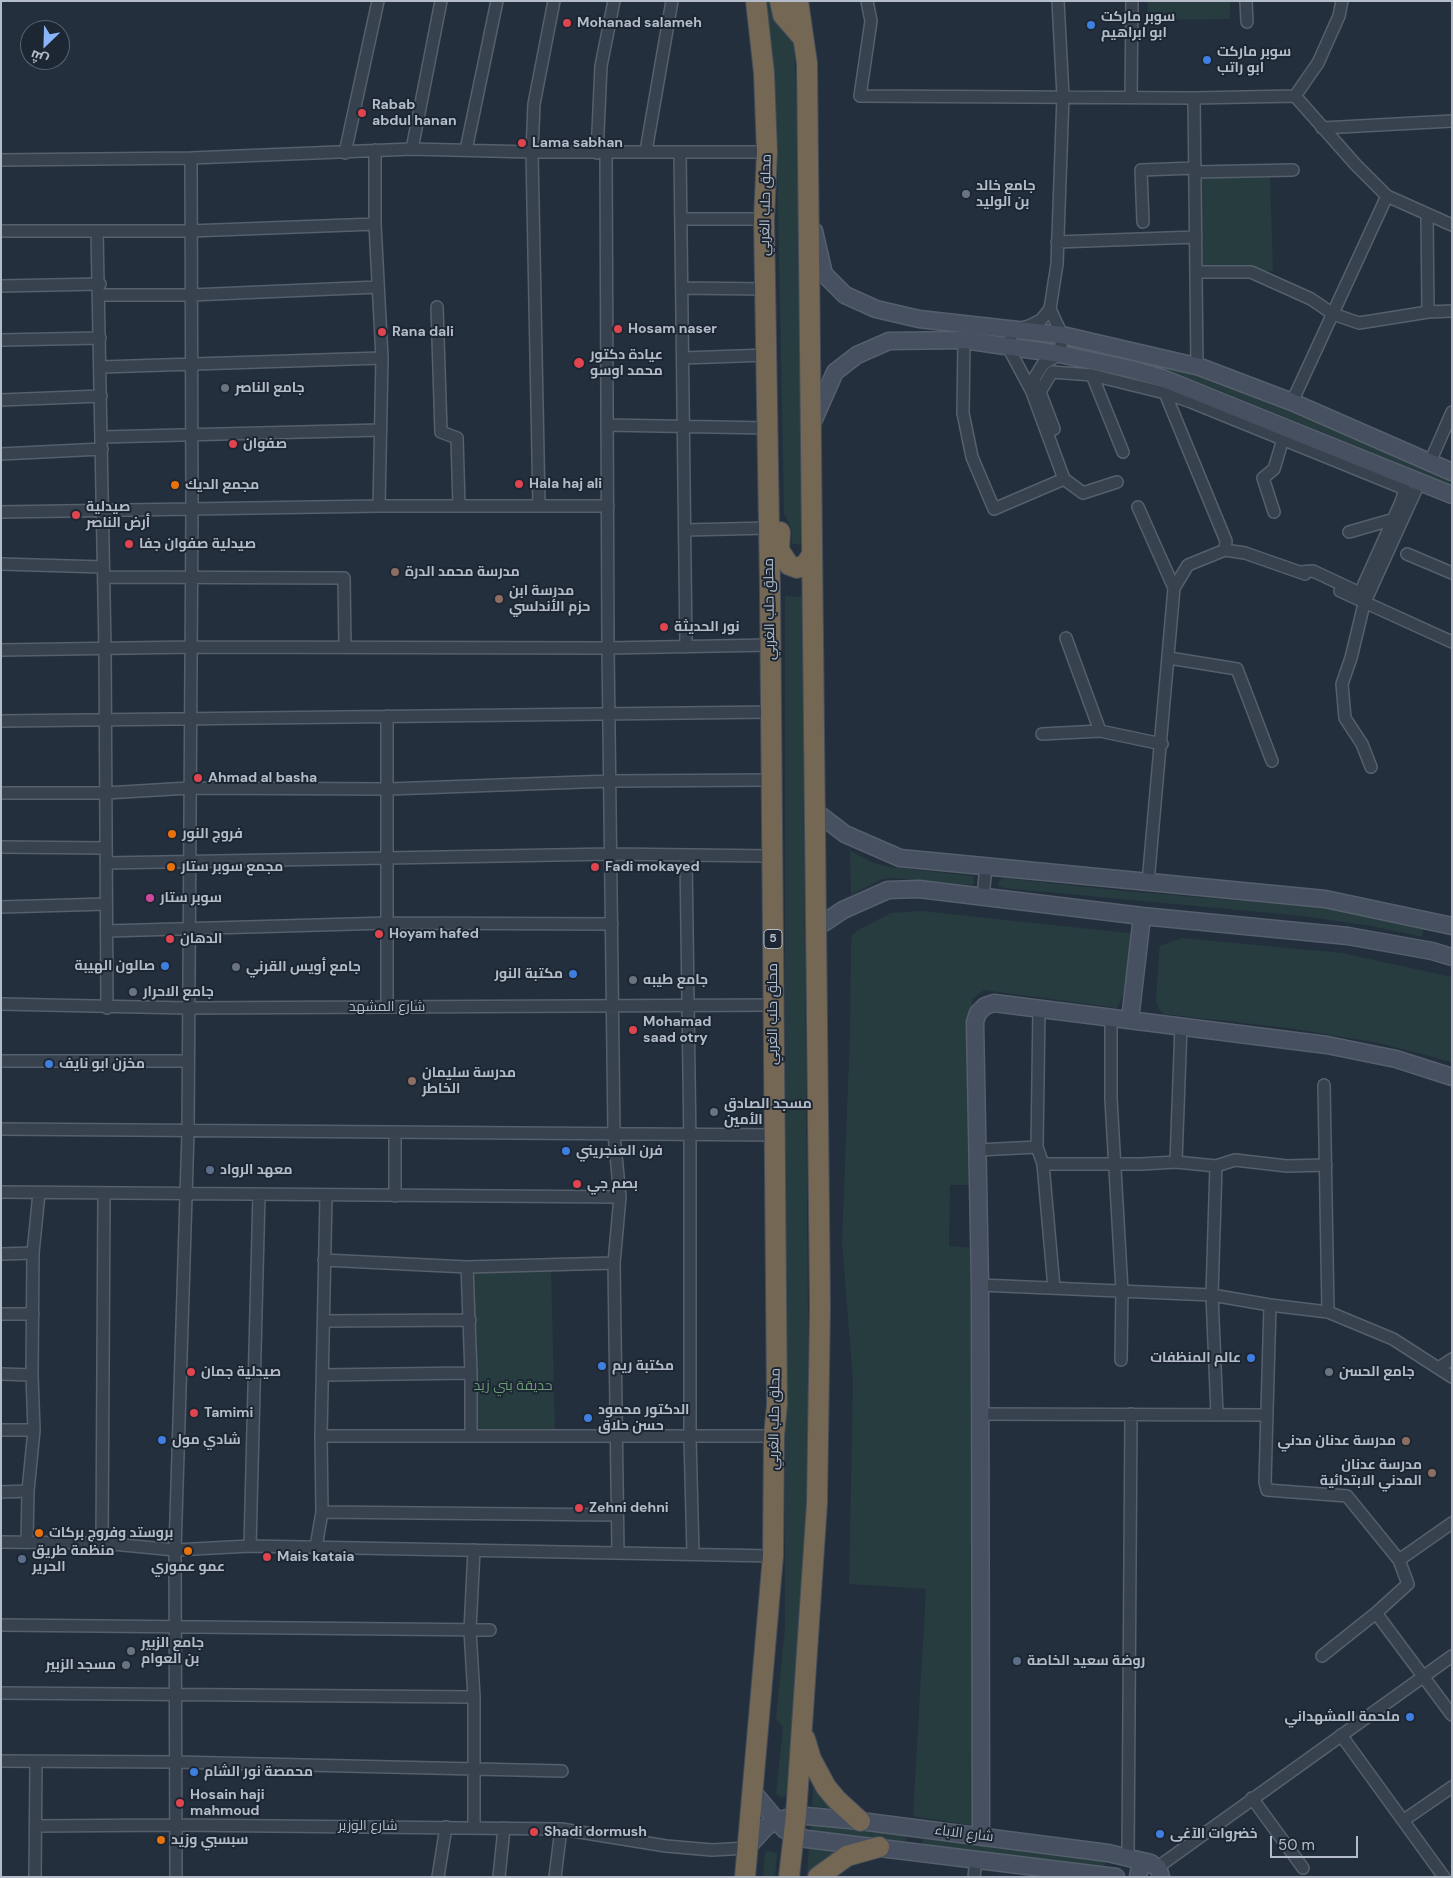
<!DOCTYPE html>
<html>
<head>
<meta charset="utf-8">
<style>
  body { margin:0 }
  #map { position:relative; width:1453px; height:1878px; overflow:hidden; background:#242f3e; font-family:"DM Sans",Cairo,sans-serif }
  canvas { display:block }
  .frame { position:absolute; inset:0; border:2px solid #b4bcc9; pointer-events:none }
  .north { position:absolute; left:20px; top:20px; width:50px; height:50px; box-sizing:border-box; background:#1d2633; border:1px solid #59626f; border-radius:50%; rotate:204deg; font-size:14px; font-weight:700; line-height:20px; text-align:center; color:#b4bcc9 }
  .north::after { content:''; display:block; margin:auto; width:18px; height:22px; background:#8ab4f8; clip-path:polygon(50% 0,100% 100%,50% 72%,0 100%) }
  .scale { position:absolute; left:1270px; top:1836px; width:88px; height:22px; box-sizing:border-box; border:2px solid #b4bcc9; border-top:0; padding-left:6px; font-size:15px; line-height:18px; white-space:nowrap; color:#b4bcc9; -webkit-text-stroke:4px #1d2633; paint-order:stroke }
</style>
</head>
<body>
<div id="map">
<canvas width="1453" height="1878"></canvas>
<div class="frame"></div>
<div class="north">ش</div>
<div class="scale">50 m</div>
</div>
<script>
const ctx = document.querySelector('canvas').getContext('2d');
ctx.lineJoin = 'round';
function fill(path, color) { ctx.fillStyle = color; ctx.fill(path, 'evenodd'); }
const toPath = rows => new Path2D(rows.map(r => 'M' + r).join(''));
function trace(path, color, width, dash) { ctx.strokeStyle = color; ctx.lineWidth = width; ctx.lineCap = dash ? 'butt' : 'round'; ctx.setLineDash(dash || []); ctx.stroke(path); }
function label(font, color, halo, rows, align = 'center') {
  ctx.font = font + ' "DM Sans",Cairo,sans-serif'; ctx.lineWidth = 4; ctx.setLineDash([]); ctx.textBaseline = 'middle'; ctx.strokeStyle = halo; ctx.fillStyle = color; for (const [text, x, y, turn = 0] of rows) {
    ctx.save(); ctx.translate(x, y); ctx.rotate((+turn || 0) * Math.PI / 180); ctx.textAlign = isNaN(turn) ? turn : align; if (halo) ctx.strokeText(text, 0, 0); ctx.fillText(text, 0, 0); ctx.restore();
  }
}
fill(toPath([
  [767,1,774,1,775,15,794,44,800,190,800,361,803,544,792,544,791,528,784,513,777,154],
  [1147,1,1230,1,1230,19,1148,20],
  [1270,177,1273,271,1203,270,1200,178],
  [1077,346,1139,359,1213,380,1452,478,1452,485,1216,389,1135,365,1077,352],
  [785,596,802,597,809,1439,805,1558,788,1794,782,1798,776,1794,783,1727,776,1718,785,1628],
  [850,851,872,862,889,867,973,876,974,885,892,878,882,879,851,895],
  [1004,878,1124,891,1318,907,1423,929,1422,937,1371,926,1302,916,1004,888,998,886,999,880],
  [921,911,1129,933,1132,937,1125,991,1117,1008,984,990,972,999,973,1185,950,1185,949,1246,971,1248,974,1381,975,1826,913,1816,926,1589,849,1584,853,1381,842,1242,850,1033,851,942,852,935,858,930,891,913],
  [1181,938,1342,953,1452,977,1452,1062,1379,1043,1289,1028,1164,1014,1159,1009,1156,1001,1159,952,1160,946],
  [551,1267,555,1433,473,1434,468,1268],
  [814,1779,841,1810,812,1806],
  [811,1822,906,1834,905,1844,810,1832],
  [923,1835,1106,1860,1104,1868,923,1844],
  [809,1844,843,1849,815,1877,807,1877],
  [765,1851,777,1853,775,1877,763,1877]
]), '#263c3f');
const street = toPath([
  [867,1,871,21,860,96,1194,98,1295,96,1356,165,1387,196,1452,225],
  [1246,1,1247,22],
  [1295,96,1318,63,1339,16,1342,1],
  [1131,97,1132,1],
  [1194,98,1197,366],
  [1322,128,1452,121],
  [412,149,441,1],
  [375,150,375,224,382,358,379,506],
  [466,150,497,1],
  [646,151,672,1],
  [680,152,686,647],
  [345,153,378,1],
  [597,153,601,66,614,1],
  [606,153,608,648,614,1134,620,1197,614,1263,618,1553],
  [1,160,191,158,412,149,532,152,767,152],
  [1195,172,1293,170],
  [1427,215,1428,312],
  [681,219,764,219],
  [1143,222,1141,170,1195,168],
  [1,231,190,231,375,224],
  [97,231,105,649,107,1008],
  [1057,242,1196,237],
  [1196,272,1251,272,1311,299,1333,314,1359,323,1428,312,1452,311],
  [1,286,100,284],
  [682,288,765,289],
  [100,295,191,295,378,287],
  [437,307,441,432,457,438,459,506],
  [1050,309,1041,320,1029,326,1013,330,1008,347,1032,392,1064,479,1083,493,1117,482],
  [1,340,100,338],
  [964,340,963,413,972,457,994,509,1064,479],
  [683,358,767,355],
  [101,367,382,358],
  [1092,375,1123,452],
  [1032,392,1035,377,1043,364,1060,354,1062,335,1050,309,1057,264,1063,96,1058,1],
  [1165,393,1226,541,1225,550],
  [1,400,101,396],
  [1292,402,1387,196],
  [607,425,768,428],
  [1047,432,1054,429,1040,392,1052,372,1092,375,1165,393,1191,402,1405,489,1401,502,1360,593,1313,571,1300,572],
  [102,437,381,430],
  [1,454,102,449],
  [1430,462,1452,412],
  [539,505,532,152,534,104,554,1],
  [1138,507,1174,588],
  [1,512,379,506,608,506],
  [1274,512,1263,478,1274,469,1283,439],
  [685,530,769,528],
  [1349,532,1398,518],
  [1407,554,1452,573],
  [1,564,103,567],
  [104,577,344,578,345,647],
  [1340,591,1452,642],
  [1066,638,1100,731],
  [1,650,191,647,608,648,770,645],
  [1169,658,1237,669,1272,761],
  [1,721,771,712],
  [1042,734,1100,731,1162,744],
  [1371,767,1362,744,1345,718,1342,684,1351,658,1364,604,1420,481],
  [1,793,106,793,189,788,389,789,610,781,771,780],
  [1,847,106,848],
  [686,856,690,1147,690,1437,693,1554],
  [106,863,611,854,772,856],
  [1148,883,1174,588,1188,565,1225,550,1245,553,1305,574],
  [983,897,986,866],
  [1,907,106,904],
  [107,931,388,923,612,924],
  [1,1004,187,1008,773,1005],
  [387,1007,387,716],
  [1039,1009,1037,1147,1043,1164,1054,1288],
  [1111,1017,1111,1099,1122,1291,1121,1360],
  [1,1061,187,1061],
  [1324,1085,1328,1312],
  [1,1129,774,1135],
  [978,1150,1037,1147],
  [1176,1162,1181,1026],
  [1043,1164,1141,1164,1176,1162,1216,1166,1235,1160,1287,1166,1326,1165],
  [1216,1166,1212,1295,1217,1414],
  [1,1192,620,1197],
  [395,1196,395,1132],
  [1,1254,33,1253],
  [324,1260,467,1267],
  [980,1285,1212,1295,1270,1305,1328,1312,1393,1339,1452,1377],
  [1270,1305,1265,1482,1267,1490,1347,1496,1399,1560],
  [1,1314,33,1314],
  [324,1321,470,1320],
  [1440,1367,1452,1359],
  [1,1374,32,1375],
  [323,1375,471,1373],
  [980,1414,1267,1415],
  [1,1430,34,1430],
  [471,1435,471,1373,467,1267,614,1263],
  [321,1436,774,1436],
  [1,1492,28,1491],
  [322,1512,617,1515],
  [1452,1523,1399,1560,1408,1584,1376,1613,1452,1715],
  [1,1542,102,1543,175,1550,250,1546,773,1556],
  [27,1542,28,1491,34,1430,32,1375,33,1253,39,1193],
  [102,1543,104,1194],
  [250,1546,259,1194],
  [316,1547,322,1512,321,1436,326,1196],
  [1,1625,490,1630],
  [1322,1656,1376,1613],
  [1,1693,474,1697],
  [1341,1735,1444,1877],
  [1,1761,175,1762,562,1771],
  [1252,1798,1303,1868],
  [1404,1820,1452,1787],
  [36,1826,176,1825,561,1829,666,1846,712,1850,747,1848],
  [474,1826,474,1697,470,1630,474,1550],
  [1128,1856,1131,1414],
  [1158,1867,1452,1656],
  [35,1877,36,1762],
  [176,1877,175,1550,188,1132,192,509,191,158],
  [438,1877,446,1827],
  [499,1877,504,1828],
  [555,1877,561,1829],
  [974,1877,976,1859]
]);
const secondary = toPath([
  [814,231,824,274,845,295,876,309,919,319,1062,335,1200,367,1292,402,1452,472],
  [812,424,835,372,857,355,889,341,964,340,1060,354,1130,369,1162,378,1452,495],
  [815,811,845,834,900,858,1325,899,1452,926],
  [816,928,843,910,888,890,919,889,1142,916,1348,936,1432,951,1452,957],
  [1130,1020,1142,916],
  [754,1793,784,1829,793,1835,807,1839,1116,1877],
  [981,1836,980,1285,975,1022,978,1013,985,1006,994,1003,1327,1045,1396,1059,1452,1077],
  [747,1848,766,1827,777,1821,796,1815,860,1821,1108,1853,1151,1863],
  [1138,1877,1140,1867,1147,1863,1158,1867,1161,1877]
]);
const highway = toPath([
  [780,1,783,15,803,38],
  [780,532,779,550,789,565,797,568,805,565,812,555],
  [805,1739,811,1759,826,1787,836,1799,860,1821],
  [745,1877,773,1556,774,1436,777,1405,770,588,764,219,767,152,764,73,756,1],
  [789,1877,796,1815,817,1503,820,1306,807,63,798,1],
  [818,1877,847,1856,879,1847]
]);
trace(street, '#565f6c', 14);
trace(secondary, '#565f6c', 19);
trace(highway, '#434c59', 22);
trace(street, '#38414e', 11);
trace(secondary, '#465061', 16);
trace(highway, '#746855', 20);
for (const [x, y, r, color] of [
  [567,23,5,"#e0444e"],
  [1091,25,5,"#3f7fe0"],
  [1207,60,5,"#3f7fe0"],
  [362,113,5,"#e0444e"],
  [522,143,5,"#e0444e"],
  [966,194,5,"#6b7280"],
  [618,329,5,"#e0444e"],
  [382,332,5,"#e0444e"],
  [579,363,6,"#e0444e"],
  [225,388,5,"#6b7280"],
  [233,444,5,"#e0444e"],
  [519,484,5,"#e0444e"],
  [175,485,5,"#e8710a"],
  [76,515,5,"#e0444e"],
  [129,544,5,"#e0444e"],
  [395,572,5,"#8d6e63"],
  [499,599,5,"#8d6e63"],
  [664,627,5,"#e0444e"],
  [198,778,5,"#e0444e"],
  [172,834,5,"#e8710a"],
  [171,867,5,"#e8710a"],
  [595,867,5,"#e0444e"],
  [150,898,5,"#d1479c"],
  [379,934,5,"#e0444e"],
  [170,939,5,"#e0444e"],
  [165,966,5,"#3f7fe0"],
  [236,967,5,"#6b7280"],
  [573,974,5,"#3f7fe0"],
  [633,980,5,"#6b7280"],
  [133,992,5,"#6b7280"],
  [633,1030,5,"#e0444e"],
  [49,1064,5,"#3f7fe0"],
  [412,1081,5,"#8d6e63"],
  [714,1112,5,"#6b7280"],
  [566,1151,5,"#3f7fe0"],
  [210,1170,5,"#5c6f8a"],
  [577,1184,5,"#e0444e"],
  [1251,1358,5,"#3f7fe0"],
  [602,1366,5,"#3f7fe0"],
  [191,1372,5,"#e0444e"],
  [1329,1372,5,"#6b7280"],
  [194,1413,5,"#e0444e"],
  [588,1418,5,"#3f7fe0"],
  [162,1440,5,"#3f7fe0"],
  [1406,1441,5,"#8d6e63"],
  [1432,1473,5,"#8d6e63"],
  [579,1508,5,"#e0444e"],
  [39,1533,5,"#e8710a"],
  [188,1551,5,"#e8710a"],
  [267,1557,5,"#e0444e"],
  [22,1559,5,"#5c6f8a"],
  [131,1651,5,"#6b7280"],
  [1017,1661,5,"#5c6f8a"],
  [126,1665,5,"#6b7280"],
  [1410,1717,5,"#3f7fe0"],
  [194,1772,5,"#3f7fe0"],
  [180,1803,5,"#e0444e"],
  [534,1832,5,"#e0444e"],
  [1160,1834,5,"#3f7fe0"],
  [161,1840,5,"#e8710a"]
]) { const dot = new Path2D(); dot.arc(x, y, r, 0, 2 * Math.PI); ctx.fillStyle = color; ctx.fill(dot); trace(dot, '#1d2633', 2); }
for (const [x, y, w] of [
  [773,939,18]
]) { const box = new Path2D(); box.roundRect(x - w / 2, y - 9.5, w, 19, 4); ctx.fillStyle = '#1d2633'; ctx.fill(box); trace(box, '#b4bcc9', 1); }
label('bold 12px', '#b4bcc9', null, [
  ["5",773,939]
]);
label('bold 14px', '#b4bcc9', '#1d2633', [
  ["سوبر ماركت",1101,17],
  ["ابو ابراهيم",1101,33],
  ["Mohanad salameh",577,23],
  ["سوبر ماركت",1217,52],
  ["ابو راتب",1217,68],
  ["Rabab",372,105],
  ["abdul hanan",372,121],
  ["Lama sabhan",532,143],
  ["جامع خالد",976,186],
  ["بن الوليد",976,202],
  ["Hosam naser",628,329],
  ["Rana dali",392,332],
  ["عيادة دكتور",590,355],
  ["محمد اوسو",590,371],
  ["جامع الناصر",235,388],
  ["صفوان",243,444],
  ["Hala haj ali",529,484],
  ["مجمع الديك",185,485],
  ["صيدلية",86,507],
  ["أرض الناصر",86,523],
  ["صيدلية صفوان جفا",139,544],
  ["مدرسة محمد الدرة",405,572],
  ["مدرسة ابن",509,591],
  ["حزم الأندلسي",509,607],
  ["نور الحديثة",674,627],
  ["Ahmad al basha",208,778],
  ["فروج النور",182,834],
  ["مجمع سوبر ستار",181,867],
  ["Fadi mokayed",605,867],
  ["سوبر ستار",160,898],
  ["Hoyam hafed",389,934],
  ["الدهان",180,939],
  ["صالون الهيبة",155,966,"right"],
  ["جامع أويس القرني",246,967],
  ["مكتبة النور",563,974,"right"],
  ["جامع طيبه",643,980],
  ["جامع الاحرار",143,992],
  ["Mohamad",643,1022],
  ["saad otry",643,1038],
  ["مخزن ابو نايف",59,1064],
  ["مدرسة سليمان",422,1073],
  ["الخاطر",422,1089],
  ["مسجد الصادق",724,1104],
  ["الأمين",724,1120],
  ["فرن العنجريني",576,1151],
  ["معهد الرواد",220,1170],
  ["بصم جي",587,1184],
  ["عالم المنظفات",1241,1358,"right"],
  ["مكتبة ريم",612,1366],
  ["صيدلية جمان",201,1372],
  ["جامع الحسن",1339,1372],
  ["الدكتور محمود",598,1410],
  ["حسن حلاق",598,1426],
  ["Tamimi",204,1413],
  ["شادي مول",172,1440],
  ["مدرسة عدنان مدني",1396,1441,"right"],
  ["مدرسة عدنان",1422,1465,"right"],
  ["المدني الابتدائية",1422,1481,"right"],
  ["Zehni dehni",589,1508],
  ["بروستد وفروج بركات",49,1533],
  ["منظمة طريق",32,1551],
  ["الحرير",32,1567],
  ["Mais kataia",277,1557],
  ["عمو عموري",188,1567,"center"],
  ["جامع الزبير",141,1643],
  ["بن العوام",141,1659],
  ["روضة سعيد الخاصة",1027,1661],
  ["مسجد الزبير",116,1665,"right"],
  ["ملحمة المشهداني",1400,1717,"right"],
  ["محمصة نور الشام",204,1772],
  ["Hosain haji",190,1795],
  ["mahmoud",190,1811],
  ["Shadi dormush",544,1832],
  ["خضروات الآغى",1170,1834],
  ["سبسبي وزيد",171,1840]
], 'left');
label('14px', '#b4bcc9', '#1d2633', [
  ["محلق حلب الغربي",766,205,-89],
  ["محلق حلب الغربي",770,609,-91],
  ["شارع المشهد",387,1007],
  ["محلق حلب الغربي",773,1014,-90],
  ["محلق حلب الغربي",775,1419,-89],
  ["شارع الوزير",368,1826],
  ["شارع الاباء",964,1834,7]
]);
label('14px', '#6b9a76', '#1d2633', [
  ["حديقة بني زيد",513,1386]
]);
</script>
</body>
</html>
